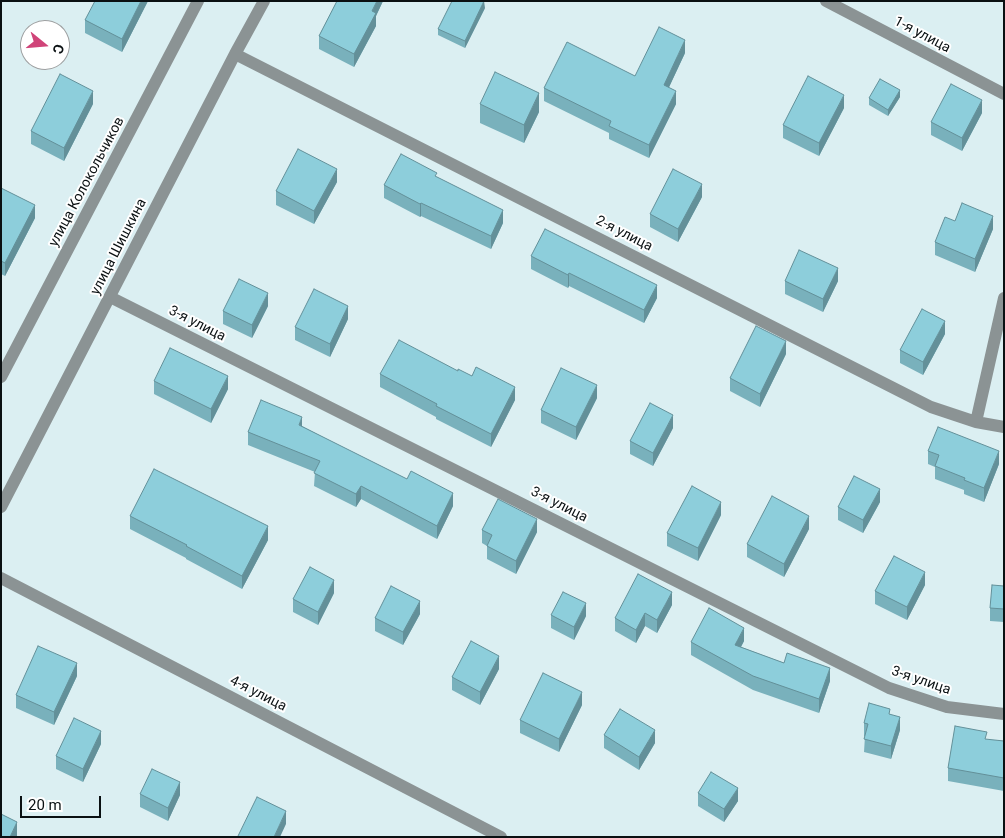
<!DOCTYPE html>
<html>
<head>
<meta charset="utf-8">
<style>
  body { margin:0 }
  #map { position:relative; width:1005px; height:838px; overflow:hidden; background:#dbeff2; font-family:Roboto,sans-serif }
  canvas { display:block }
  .frame { position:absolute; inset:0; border:2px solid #0a1012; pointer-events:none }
  .north { position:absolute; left:20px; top:20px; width:50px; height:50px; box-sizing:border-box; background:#fff; border:1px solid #9d9fa0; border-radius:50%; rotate:107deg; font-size:14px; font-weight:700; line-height:20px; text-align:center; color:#0a1012 }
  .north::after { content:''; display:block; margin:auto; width:18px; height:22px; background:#d04479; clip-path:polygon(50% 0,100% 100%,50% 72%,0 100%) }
  .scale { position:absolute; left:20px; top:796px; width:81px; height:22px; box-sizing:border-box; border:2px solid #0a1012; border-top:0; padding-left:6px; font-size:15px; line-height:18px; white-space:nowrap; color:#0a1012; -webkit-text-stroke:4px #fff; paint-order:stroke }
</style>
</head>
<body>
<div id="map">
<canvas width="1005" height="838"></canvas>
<div class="frame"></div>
<div class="north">С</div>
<div class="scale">20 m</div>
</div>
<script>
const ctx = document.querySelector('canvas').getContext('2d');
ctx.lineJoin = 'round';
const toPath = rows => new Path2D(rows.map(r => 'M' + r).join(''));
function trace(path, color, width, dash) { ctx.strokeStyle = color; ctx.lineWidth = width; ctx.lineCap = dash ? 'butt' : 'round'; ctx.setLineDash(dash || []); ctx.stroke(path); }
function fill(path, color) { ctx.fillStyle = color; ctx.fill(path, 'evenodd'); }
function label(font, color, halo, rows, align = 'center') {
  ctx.font = font + ' Roboto,sans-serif'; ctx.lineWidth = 4; ctx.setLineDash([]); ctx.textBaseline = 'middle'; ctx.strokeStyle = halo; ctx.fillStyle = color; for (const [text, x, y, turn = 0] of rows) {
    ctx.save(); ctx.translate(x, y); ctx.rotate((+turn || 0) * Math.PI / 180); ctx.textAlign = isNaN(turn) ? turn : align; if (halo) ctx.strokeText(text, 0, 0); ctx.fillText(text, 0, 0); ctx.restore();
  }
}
trace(toPath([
  [826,1,1004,94],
  [235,54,931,407,976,422,1004,427],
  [110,297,889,688,947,707,1004,714],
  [1,377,198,1],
  [976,422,1004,298],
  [1,507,235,54,264,1],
  [1,578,501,837]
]), '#8b9394', 12);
fill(toPath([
  [148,1,122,52,85,33,85,20],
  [337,1,383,1,376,16,376,26,354,67,319,49,319,36],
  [485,8,465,48,438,35,438,29],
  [685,53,669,87,676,104,649,158,609,139,609,133,544,101,544,88,635,76],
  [900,97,888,116,869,105,869,98],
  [93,104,64,161,31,144,31,131],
  [480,104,539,112,524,143,480,123],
  [844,108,819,156,783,138,783,125],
  [982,113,962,151,931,135,931,122],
  [437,177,503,223,491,249,421,216,420,217,384,198,384,185],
  [337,182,314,224,276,205,276,191],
  [1,188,35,218,5,276,1,274],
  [702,197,678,242,650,227,650,214],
  [955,221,993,229,975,272,935,255,935,242],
  [531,256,657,298,644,323,569,286,568,288,531,269],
  [785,281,838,281,823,312,785,294],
  [268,306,252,338,223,324,223,311],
  [348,319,330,357,295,340,295,327],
  [945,334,923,375,900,363,900,350],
  [786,354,760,407,730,391,730,378],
  [458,371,515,400,491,447,436,419,436,417,380,387,380,374],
  [154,381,228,389,211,423,154,394],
  [597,398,576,440,541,423,541,410],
  [302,426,453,506,437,539,361,499,356,507,314,486,315,472,248,445,248,432],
  [673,428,653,466,630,454,630,441],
  [928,451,999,464,984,502,964,494,964,490,935,479,935,467,928,464],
  [880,502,863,533,838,520,838,507],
  [721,515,698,561,667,546,667,533],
  [130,516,268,540,242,589,186,559,186,558,130,529],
  [809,529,784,577,747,557,747,544],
  [482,530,537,532,516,574,487,559,487,546,482,543],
  [925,585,907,620,875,604,875,591],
  [1004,586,1004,622,990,621,990,608],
  [334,593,318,625,293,612,293,599],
  [672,605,657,633,645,626,636,643,615,631,615,618],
  [420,614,403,645,375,631,375,618],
  [551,615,586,616,574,640,551,628],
  [744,641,741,647,784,663,830,681,819,713,753,690,691,655,691,642],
  [499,669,480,705,452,690,452,677],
  [77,676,54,725,16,708,16,695],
  [582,705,559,752,520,733,520,720],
  [890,714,900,730,891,759,864,752,865,736,864,736,864,723],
  [604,735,655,743,639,770,604,748],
  [987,740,1004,741,1004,791,948,781,948,768],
  [101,744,83,782,56,769,56,756],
  [698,793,738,801,724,822,698,806],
  [140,794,180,795,168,821,140,807]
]), '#79b1bc');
fill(toPath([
  [141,1,148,1,122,52,122,39],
  [377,1,383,1,376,16,376,26,354,67,354,54],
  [484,1,485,8,465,48,465,41],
  [685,40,685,53,664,98,664,85],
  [900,90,900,97,888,116,888,110],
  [93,91,93,104,64,161,64,148],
  [676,91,676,104,649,158,649,145],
  [539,93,539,112,524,143,524,125],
  [844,95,844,108,819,156,819,143],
  [982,100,982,113,962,151,962,138],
  [337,169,337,182,314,224,314,211],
  [702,184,702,197,678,242,678,229],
  [421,203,421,216,420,217,420,204],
  [35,205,35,218,5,276,5,263],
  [503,210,503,223,491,249,491,236],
  [993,216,993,229,975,272,975,259],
  [838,268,838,281,823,312,823,299],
  [569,273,569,286,568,288,568,275],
  [657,285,657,298,644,323,644,310],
  [268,293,268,306,252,338,252,325],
  [348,306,348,319,330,357,330,344],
  [945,321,945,334,923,375,923,362],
  [786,341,786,354,760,407,760,394],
  [228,376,228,389,211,423,211,409],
  [597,385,597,398,576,440,576,427],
  [515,387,515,400,491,447,491,434],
  [673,415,673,428,653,466,653,453],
  [302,417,302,430,299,425],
  [999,451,999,464,984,502,984,488],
  [361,486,361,499,356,507,356,494],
  [880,489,880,502,863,533,863,520],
  [453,493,453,506,437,539,437,526],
  [721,502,721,515,698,561,698,548],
  [809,516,809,529,784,577,784,564],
  [537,519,537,532,516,574,516,561],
  [268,526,268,540,242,589,242,576],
  [925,572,925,585,907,620,907,607],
  [334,580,334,593,318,625,318,612],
  [672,592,672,605,657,633,657,620],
  [420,601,420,614,403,645,403,632],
  [586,603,586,616,574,640,574,627],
  [645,613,645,626,636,643,636,630],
  [744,628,744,641,735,658,735,645],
  [499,656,499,669,480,705,480,692],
  [77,663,77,676,54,725,54,712],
  [830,668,830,681,819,713,819,699],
  [582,692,582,705,559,752,559,739],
  [900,717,900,730,891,759,891,746],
  [655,730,655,743,639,770,639,757],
  [101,731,101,744,83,782,83,769],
  [180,782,180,795,168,821,168,808],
  [738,788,738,801,724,822,724,809],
  [286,811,286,824,280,837,274,837],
  [17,822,17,837,10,837]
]), '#639099');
const building = toPath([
  [95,1,141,1,122,39,85,20,95,1],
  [337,1,377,1,372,11,376,13,354,54,319,36,337,1],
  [452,1,484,1,465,41,438,29,452,1],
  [659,27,685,40,664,85,676,91,649,145,609,126,611,121,544,88,567,42,635,76,659,27],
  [495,72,539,93,524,125,480,104,495,72],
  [60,74,93,91,64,148,31,131,60,74],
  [808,76,844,95,819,143,783,125,808,76],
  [880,79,900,90,888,110,869,98,880,79],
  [951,84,982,100,962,138,931,122,951,84],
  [298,149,337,169,314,211,276,191,298,149],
  [401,154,437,173,435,176,503,210,491,236,421,203,420,204,384,185,401,154],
  [673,169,702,184,678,229,650,214,673,169],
  [1,188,35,205,5,263,1,261,1,188],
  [962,203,993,216,975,259,935,242,945,217,955,221,962,203],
  [545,229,657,285,644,310,569,273,568,275,531,256,545,229],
  [799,250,838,268,823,299,785,281,799,250],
  [239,279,268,293,252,325,223,311,239,279],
  [314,289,348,306,330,344,295,327,314,289],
  [922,309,945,321,923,362,900,350,922,309],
  [756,326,786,341,760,394,730,378,756,326],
  [399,340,458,371,458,369,472,376,476,367,515,387,491,434,436,406,437,404,380,374,399,340],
  [170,348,228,376,211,409,154,381,170,348],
  [561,368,597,385,576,427,541,410,561,368],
  [261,400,302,417,299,425,407,479,411,471,453,493,437,526,361,486,356,494,314,473,320,461,248,432,261,400],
  [650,403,673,415,653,453,630,441,650,403],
  [938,427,999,451,984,488,964,480,965,478,935,466,939,455,928,451,938,427],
  [154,469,268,526,242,576,186,546,187,545,130,516,154,469],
  [854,476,880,489,863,520,838,507,854,476],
  [692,486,721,502,698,548,667,533,692,486],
  [772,496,809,516,784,564,747,544,772,496],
  [498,499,537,519,516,561,487,546,492,535,482,530,498,499],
  [894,556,925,572,907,607,875,591,894,556],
  [310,567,334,580,318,612,293,599,310,567],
  [638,574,672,592,657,620,645,613,636,630,615,618,638,574],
  [992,585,1004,586,1004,609,990,608,992,585],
  [391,586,420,601,403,632,375,618,391,586],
  [563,592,586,603,574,627,551,615,563,592],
  [709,608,744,628,735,645,784,663,787,653,830,668,819,699,753,676,691,642,709,608],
  [471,641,499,656,480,692,452,677,471,641],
  [38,646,77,663,54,712,16,695,38,646],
  [543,673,582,692,559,739,520,720,543,673],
  [869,703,890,709,889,714,900,717,891,746,864,739,868,724,864,723,869,703],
  [620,709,655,730,639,757,604,735,620,709],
  [74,718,101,731,83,769,56,756,74,718],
  [955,726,987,732,985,739,1004,741,1004,778,948,768,955,726],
  [152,769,180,782,168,808,140,794,152,769],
  [711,772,738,788,724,809,698,793,711,772],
  [257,797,286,811,274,837,238,837,238,836,257,797],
  [1,814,17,822,10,837,1,837,1,814]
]);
fill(building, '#8dcedb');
trace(building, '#639099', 1);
label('14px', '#0a1012', '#fff', [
  ["1-я улица",922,35,28],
  ["улица Колокольчиков",87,182,-62],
  ["2-я улица",624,234,27],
  ["улица Шишкина",119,247,-63],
  ["3-я улица",197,324,27],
  ["3-я улица",559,505,27],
  ["3-я улица",921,681,19],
  ["4-я улица",258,694,27]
]);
</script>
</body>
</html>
